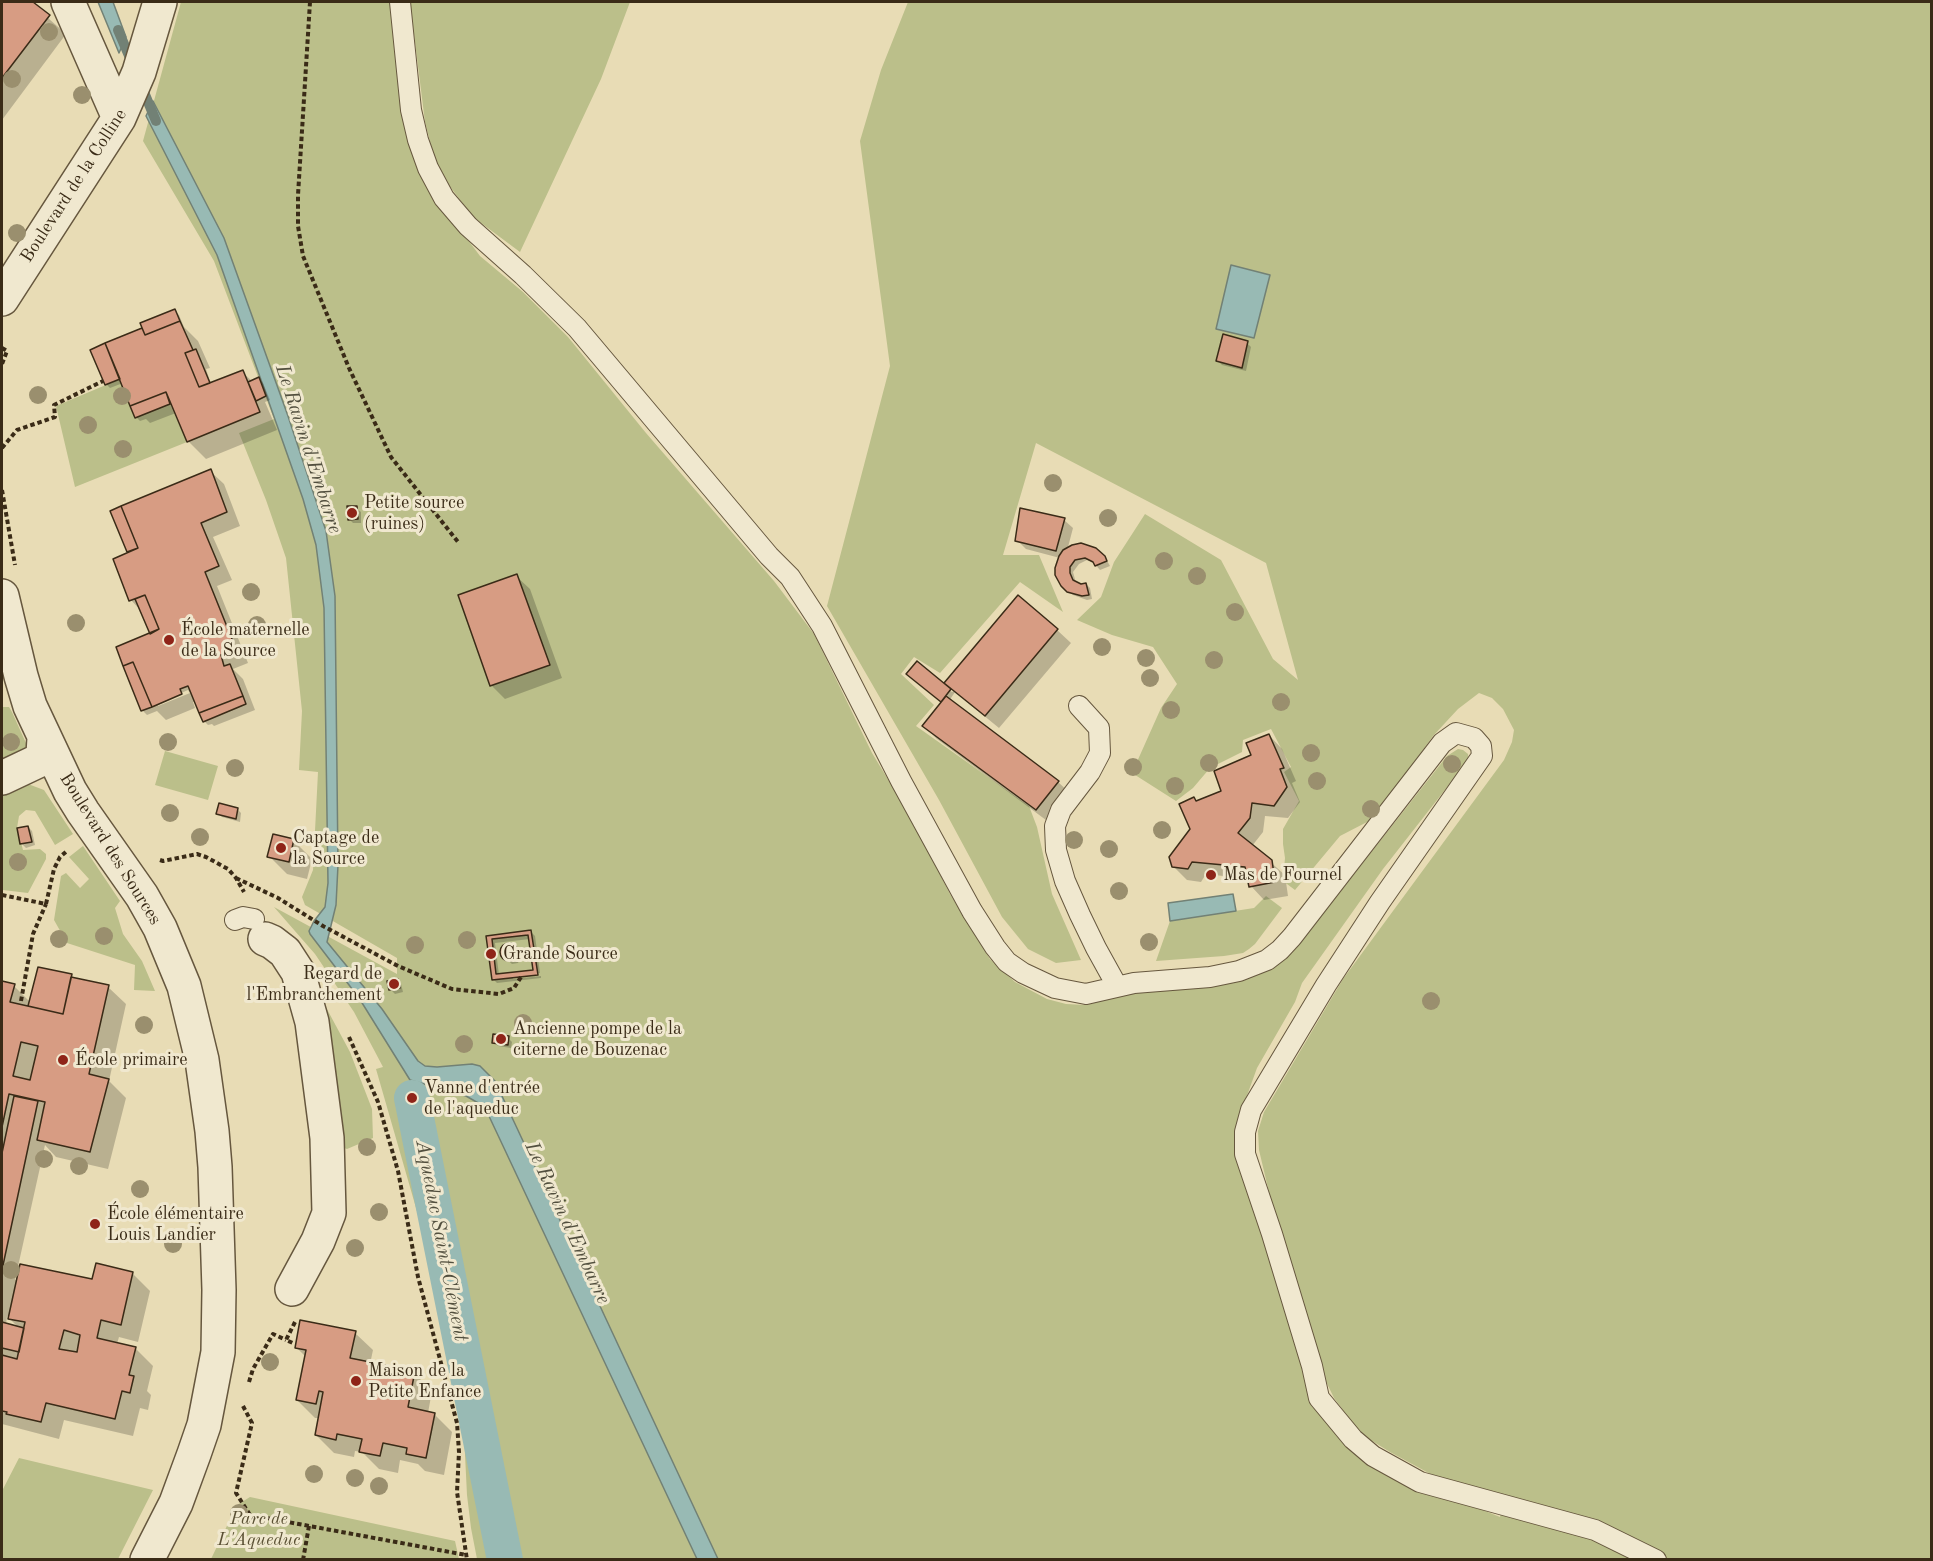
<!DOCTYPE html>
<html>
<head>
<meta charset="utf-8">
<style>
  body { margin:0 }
  #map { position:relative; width:1933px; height:1561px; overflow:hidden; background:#e8dcb5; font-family:"Old Standard TT",serif }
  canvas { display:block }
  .frame { position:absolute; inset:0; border:3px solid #3a2b17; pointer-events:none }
</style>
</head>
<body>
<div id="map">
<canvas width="1933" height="1561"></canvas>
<div class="frame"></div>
</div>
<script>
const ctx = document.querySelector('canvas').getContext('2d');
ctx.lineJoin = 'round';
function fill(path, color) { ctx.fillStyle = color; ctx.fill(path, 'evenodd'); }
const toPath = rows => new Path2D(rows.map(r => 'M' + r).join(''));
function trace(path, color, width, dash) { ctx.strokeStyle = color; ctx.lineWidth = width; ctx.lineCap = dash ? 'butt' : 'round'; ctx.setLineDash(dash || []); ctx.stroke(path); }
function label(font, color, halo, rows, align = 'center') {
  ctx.font = font + ' "Old Standard TT",serif'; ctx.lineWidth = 6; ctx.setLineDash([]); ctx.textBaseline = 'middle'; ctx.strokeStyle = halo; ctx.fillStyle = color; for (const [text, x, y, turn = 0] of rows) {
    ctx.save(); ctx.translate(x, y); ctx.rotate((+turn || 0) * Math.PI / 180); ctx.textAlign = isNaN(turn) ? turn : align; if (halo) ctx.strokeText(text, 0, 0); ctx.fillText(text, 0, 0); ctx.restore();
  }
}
fill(toPath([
  [181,2,393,2,413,151,417,166,427,185,480,256,523,292,568,337,646,433,774,581,814,634,872,753,912,819,950,894,990,959,1015,982,1047,999,1066,1004,1086,1005,1131,993,1279,963,1299,944,1447,756,1458,749,1463,750,1468,754,1468,758,1455,777,1383,869,1302,983,1295,1002,1257,1068,1236,1126,1234,1146,1300,1359,1323,1415,1341,1441,1369,1464,1500,1517,1504,1499,1436,1477,1390,1452,1369,1439,1354,1425,1334,1398,1317,1363,1277,1226,1259,1150,1258,1131,1264,1112,1343,979,1504,760,1512,742,1514,730,1503,709,1492,698,1479,693,1458,709,1433,736,1378,813,1367,822,1340,836,1295,890,1283,881,1285,858,1283,844,1283,829,1299,801,1284,772,1291,767,1271,729,1243,740,1242,752,1210,768,1193,788,1176,801,1132,773,1161,708,1177,684,1153,647,1112,635,1077,620,1101,597,1114,562,1145,514,1221,560,1273,659,1298,680,1266,563,1036,443,1003,555,1039,555,1063,612,1020,582,940,673,914,657,901,674,934,705,916,726,1029,806,1037,827,1052,894,1081,960,1056,963,1028,949,1002,917,939,800,827,606,890,366,860,141,881,70,908,2,1931,2,1931,1559,514,1560,505,1519,495,1521,503,1559,477,1559,471,1528,467,1495,463,1414,439,1312,429,1253,376,1069,383,1067,354,1012,315,954,274,907,397,974,397,958,305,905,302,897,313,870,318,772,299,770,302,711,286,558,266,500,239,433,274,419,214,261,143,141],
  [410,2,630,2,601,79,520,252,473,217,448,184,434,157,425,122],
  [120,379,135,418,170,404,187,442,75,487,56,406],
  [2,707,9,707,12,712,30,752,2,768],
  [165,751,218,766,208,800,155,785],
  [20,781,44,790,73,834,55,845,35,811,26,810,19,816,17,828,23,850,40,849,46,854,46,859,28,893,3,890,2,881,2,797,10,785],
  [83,846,120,901,115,908,123,934,142,961,155,991,134,990,135,965,67,943,54,920,61,876,66,873,80,888,89,879,69,857],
  [1266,896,1282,908,1255,944,1249,949,1243,953,1224,956,1156,961,1170,921,1254,908],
  [321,998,350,1052,372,1109,373,1138,347,1149,339,1146],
  [19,1458,153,1490,118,1559,2,1559,2,1491],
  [250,1497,455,1541,459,1559,211,1559,237,1505]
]), '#bbbf8a');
const water = toPath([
  [98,2,113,2,126,37,119,53,98,2],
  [153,101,224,238,288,416,326,531,335,596,338,865,336,905,327,942,382,1009,418,1061,425,1066,437,1067,472,1064,480,1066,495,1081,718,1559,697,1559,488,1114,480,1104,466,1096,410,1080,359,998,310,934,309,931,314,921,325,907,328,883,324,608,316,545,303,499,217,255,146,116,153,101],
  [1231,265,1270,275,1254,338,1216,329,1231,265],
  [1233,894,1236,911,1170,921,1168,903,1233,894]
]);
fill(water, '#98bab4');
trace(water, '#728175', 1.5);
fill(toPath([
  [2,2,30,2,66,34,2,120],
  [175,311,179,315,184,327,198,341,210,368,206,369,211,384,242,372,252,381,259,379,263,383,270,400,265,402,277,430,206,459,188,441,176,413,150,423,146,419,140,421,136,417,123,383,110,388,106,384,141,330,146,335],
  [1247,343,1251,347,1246,371,1222,365,1218,361],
  [210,471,224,484,240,526,213,537,232,580,217,586,248,663,233,669,243,679,255,710,214,726,212,724,208,725,204,721,196,701,193,702,195,708,166,720,157,711,147,715,143,711,124,666,152,634,142,612,131,600,130,553,128,551],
  [188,690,190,693,158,706,158,703],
  [356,508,361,512,361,523,353,523,349,519],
  [1064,520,1073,528,1067,551,1105,557,1110,566,1100,570,1093,562,1087,560,1079,564,1073,572,1076,583,1081,585,1086,584,1090,588,1092,599,1087,600,1073,595,1062,585,1060,558,1026,549,1017,540],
  [516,576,530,589,562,678,505,699,491,685],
  [1057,630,1071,643,999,728,955,692,949,701,1058,782,1072,795,1050,823,937,739,924,726,943,702,912,677,917,663,952,692],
  [1269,735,1282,749,1296,781,1292,783,1300,802,1288,818,1265,816,1263,832,1252,846,1285,875,1288,896,1264,900,1251,886,1249,879,1206,874,1201,882,1187,880,1174,867,1192,829,1197,802,1223,792],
  [237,809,241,813,240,822,222,817,218,813],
  [28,827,32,831,35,845,26,848,22,844,19,830],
  [294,841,312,859,307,879,287,874,269,856],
  [531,932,535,936,540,973,512,976,513,979,541,976,541,978,497,983,493,979,488,938],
  [530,939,535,971,499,975,495,943],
  [509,944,520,952,521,956,518,963,512,964,501,954,501,951,506,945],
  [71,976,74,979,108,987,126,1004,109,1081,126,1098,108,1169,56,1157,45,1145,15,1280,94,1281,132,1273,150,1291,138,1342,119,1337,117,1344,135,1348,153,1366,147,1391,151,1395,148,1410,140,1408,133,1436,64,1420,59,1439,2,1424,2,1160,5,1145,2,1145,2,983,14,986,30,1002],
  [7,1316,20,1329,6,1325],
  [397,980,401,984,403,992,395,994,391,990],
  [508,1038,512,1042,511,1048,498,1046,494,1042],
  [355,1333,373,1350,370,1364,414,1373,432,1391,428,1413,434,1414,452,1432,444,1475,425,1471,418,1464,400,1460,398,1473,379,1469,362,1452,355,1451,354,1457,334,1453,316,1435,319,1418,315,1418,297,1400,306,1357,296,1347]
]), '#0003');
trace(toPath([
  [118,30,133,65],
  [141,85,156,121]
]), '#728175', 10);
trace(toPath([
  [412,1098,505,1560]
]), '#98bab4', 36);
const building = toPath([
  [2,2,33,2,50,15,2,78,2,2],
  [175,309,180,321,145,335,140,323,175,309],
  [180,321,193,350,185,353,199,387,243,370,260,412,187,442,166,392,130,406,105,343,142,328,145,335,180,321],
  [1223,334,1248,341,1242,368,1216,361,1223,334],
  [105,343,120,379,105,385,90,350,105,343],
  [196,349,210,383,199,387,185,353,196,349],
  [259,377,266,396,256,401,248,382,259,377],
  [166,392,170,404,135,418,130,406,166,392],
  [211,469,227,512,201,523,219,566,205,572,236,649,221,655,224,666,230,664,243,696,199,713,188,686,180,689,182,694,152,707,133,662,123,666,116,647,159,629,145,595,129,601,113,559,138,548,121,506,211,469],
  [121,506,138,548,127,552,110,511,121,506],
  [347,506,357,506,358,519,348,520,347,506],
  [1020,508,1065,518,1056,551,1015,541,1020,508],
  [1081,543,1096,548,1105,556,1107,561,1095,566,1093,562,1085,558,1075,560,1070,567,1070,573,1073,580,1081,584,1086,583,1089,595,1082,596,1067,592,1061,586,1055,575,1055,568,1059,556,1063,550,1072,545,1081,543],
  [517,574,550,665,490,686,458,595,517,574],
  [145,595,159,629,150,634,135,599,145,595],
  [1018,595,1058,629,985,716,944,683,1018,595],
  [917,661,951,689,941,702,906,674,917,661],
  [133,662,152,707,141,711,123,666,133,662],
  [243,696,246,704,203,722,199,713,243,696],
  [946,696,1059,781,1036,810,922,726,946,696],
  [1269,734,1284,768,1280,769,1287,787,1274,806,1252,803,1250,818,1238,833,1272,860,1275,882,1249,887,1245,867,1192,862,1188,869,1172,867,1169,857,1190,829,1179,804,1194,797,1196,801,1221,791,1214,771,1251,755,1246,743,1269,734],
  [219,803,238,808,236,819,216,814,219,803],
  [28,826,32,842,20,844,17,828,28,826],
  [273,834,294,839,289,862,267,857,273,834],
  [531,930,538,975,492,980,486,936,531,930],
  [528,935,533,970,496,974,492,939,528,935],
  '500 952a9 9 0 1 1 18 0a9 9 0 1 1-18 0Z',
  [38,967,72,974,63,1014,28,1006,38,967],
  [71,977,109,985,89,1074,109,1079,90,1152,37,1140,45,1102,9,1094,2,1127,2,981,15,984,10,1002,63,1014,71,977],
  [21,1042,38,1046,30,1080,13,1076,21,1042],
  [398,979,400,988,389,990,387,981,398,979],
  [493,1034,509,1036,508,1045,492,1043,493,1034],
  [14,1096,38,1101,2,1270,2,1153,14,1096],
  [96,1263,133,1272,121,1325,101,1320,97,1338,136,1347,129,1375,134,1376,130,1393,122,1391,115,1419,46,1403,41,1422,6,1414,7,1412,2,1411,2,1355,17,1359,25,1322,8,1319,20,1264,92,1279,96,1263],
  [64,1330,80,1335,77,1352,59,1349,64,1330],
  [300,1320,356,1331,350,1358,415,1371,408,1407,435,1413,426,1458,406,1454,407,1448,383,1443,380,1456,359,1452,362,1439,337,1434,336,1440,315,1435,323,1392,319,1391,316,1404,296,1400,306,1350,295,1348,300,1320],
  [2,1322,24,1328,19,1352,2,1348,2,1322]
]);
fill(building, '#d79c83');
trace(building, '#3a2b17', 1.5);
const lane = toPath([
  [400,2,411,110,418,140,428,168,444,198,468,226,523,275,577,328,769,556,790,577,822,626,901,781,972,911,995,947,1007,962,1023,973,1055,988,1086,994,1134,983,1210,977,1239,971,1267,960,1280,950,1292,937,1442,743,1456,733,1474,738,1481,746,1482,756,1380,902,1326,985,1251,1110,1245,1132,1245,1154,1272,1234,1312,1366,1319,1398,1353,1439,1373,1456,1420,1482,1595,1530,1656,1560],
  [1079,706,1099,728,1100,753,1090,772,1061,810,1055,826,1056,850,1065,881,1080,915,1096,948,1117,986],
  [235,920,243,917,254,919]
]);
const street = toPath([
  [68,2,119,118],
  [2,299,119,118,139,72,160,2],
  [2,596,21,676,30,706,70,791,83,812,142,896,160,928,184,986,202,1060,212,1131,215,1167,219,1290,218,1352,204,1425,194,1454,176,1503,147,1560],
  [2,778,38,761,43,754,44,738],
  [265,939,272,942,285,952,298,972,312,1022,327,1138,329,1213,318,1241,292,1289]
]);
trace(lane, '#66573e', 22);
trace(street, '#66573e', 36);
trace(toPath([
  [310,2,298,195,298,226,303,256,349,368,391,457,458,542],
  [2,348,7,351,2,364],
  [2,448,17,430,55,417,54,405,103,381],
  [2,490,15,565],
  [160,860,163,861,197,854,206,857,228,869,236,878,244,892],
  [236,878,278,898,323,926,398,966,452,989,499,994,514,988,521,977],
  [2,895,46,904,54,869,60,857,68,850],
  [21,1001,33,934,46,904],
  [349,1037,378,1102,398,1171,418,1277,457,1423,459,1452,457,1492,467,1560],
  [295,1322,286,1340,295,1344],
  [249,1382,253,1369,273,1334,286,1340],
  [243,1406,252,1423,236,1493,250,1515,466,1555],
  [303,1560,309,1526]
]), '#3a2b17', 4, [4.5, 3]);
trace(lane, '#f0e8cf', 20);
trace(street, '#f0e8cf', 33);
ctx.fillStyle = '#9a8f6e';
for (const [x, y] of [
  [49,32],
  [12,79],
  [82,95],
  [17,233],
  [38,395],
  [122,396],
  [88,425],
  [123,449],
  [1053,483],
  [1108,518],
  [1164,561],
  [1197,576],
  [251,592],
  [1235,612],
  [76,623],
  [257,625],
  [1102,647],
  [1146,658],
  [1214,660],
  [1150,678],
  [1281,702],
  [1171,710],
  [11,742],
  [168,742],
  [1311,753],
  [1209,763],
  [1452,764],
  [1133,767],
  [235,768],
  [1317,781],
  [1175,786],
  [1371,809],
  [170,813],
  [1162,830],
  [200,837],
  [1074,840],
  [1109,849],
  [18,862],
  [1119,891],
  [104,936],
  [59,939],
  [467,940],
  [1149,942],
  [415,945],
  [1431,1001],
  [523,1023],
  [144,1025],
  [464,1044],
  [367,1147],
  [44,1159],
  [79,1166],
  [140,1189],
  [379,1212],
  [173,1244],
  [355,1248],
  [11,1270],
  [270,1362],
  [314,1474],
  [355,1478],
  [379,1486],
  [239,1513]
]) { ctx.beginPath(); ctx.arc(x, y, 9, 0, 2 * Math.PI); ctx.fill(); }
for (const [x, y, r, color] of [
  [352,513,6,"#8f2418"],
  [169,640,6,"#8f2418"],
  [281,848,6,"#8f2418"],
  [1211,875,6,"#8f2418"],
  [491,954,6,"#8f2418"],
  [394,984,6,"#8f2418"],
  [501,1039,6,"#8f2418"],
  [63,1060,6,"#8f2418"],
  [412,1098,6,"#8f2418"],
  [95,1224,6,"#8f2418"],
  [356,1381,6,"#8f2418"]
]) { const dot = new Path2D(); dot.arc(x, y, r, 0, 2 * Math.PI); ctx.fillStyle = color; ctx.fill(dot); trace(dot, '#f0e8cf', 2); }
label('18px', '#3a2b17', '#f0e8cf', [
  ["Boulevard de la Colline",74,186,-57],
  ["Boulevard des Sources",110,849,58]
]);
label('18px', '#3a2b17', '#f0e8cf', [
  ["Petite source",364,503],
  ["(ruines)",364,524],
  ["École maternelle",181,630],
  ["de la Source",181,651],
  ["Captage de",293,838],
  ["la Source",293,859],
  ["Mas de Fournel",1223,875],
  ["Grande Source",503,954],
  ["Regard de",382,974,"right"],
  ["l'Embranchement",382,995,"right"],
  ["Ancienne pompe de la",513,1029],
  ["citerne de Bouzenac",513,1050],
  ["École primaire",75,1060],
  ["Vanne d'entrée",424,1088],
  ["de l'aqueduc",424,1109],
  ["École élémentaire",107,1214],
  ["Louis Landier",107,1235],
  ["Maison de la",368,1371],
  ["Petite Enfance",368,1392]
], 'left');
label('italic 18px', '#5a5034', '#f0e8cf', [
  ["Parc de",259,1519],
  ["L'Aqueduc",259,1540]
]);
label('italic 20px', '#524f3e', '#f0e8cf', [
  ["Le Ravin d'Embarre",308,449,72],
  ["Le Ravin d'Embarre",567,1223,65],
  ["Aqueduc Saint-Clément",441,1241,79]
]);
</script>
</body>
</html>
